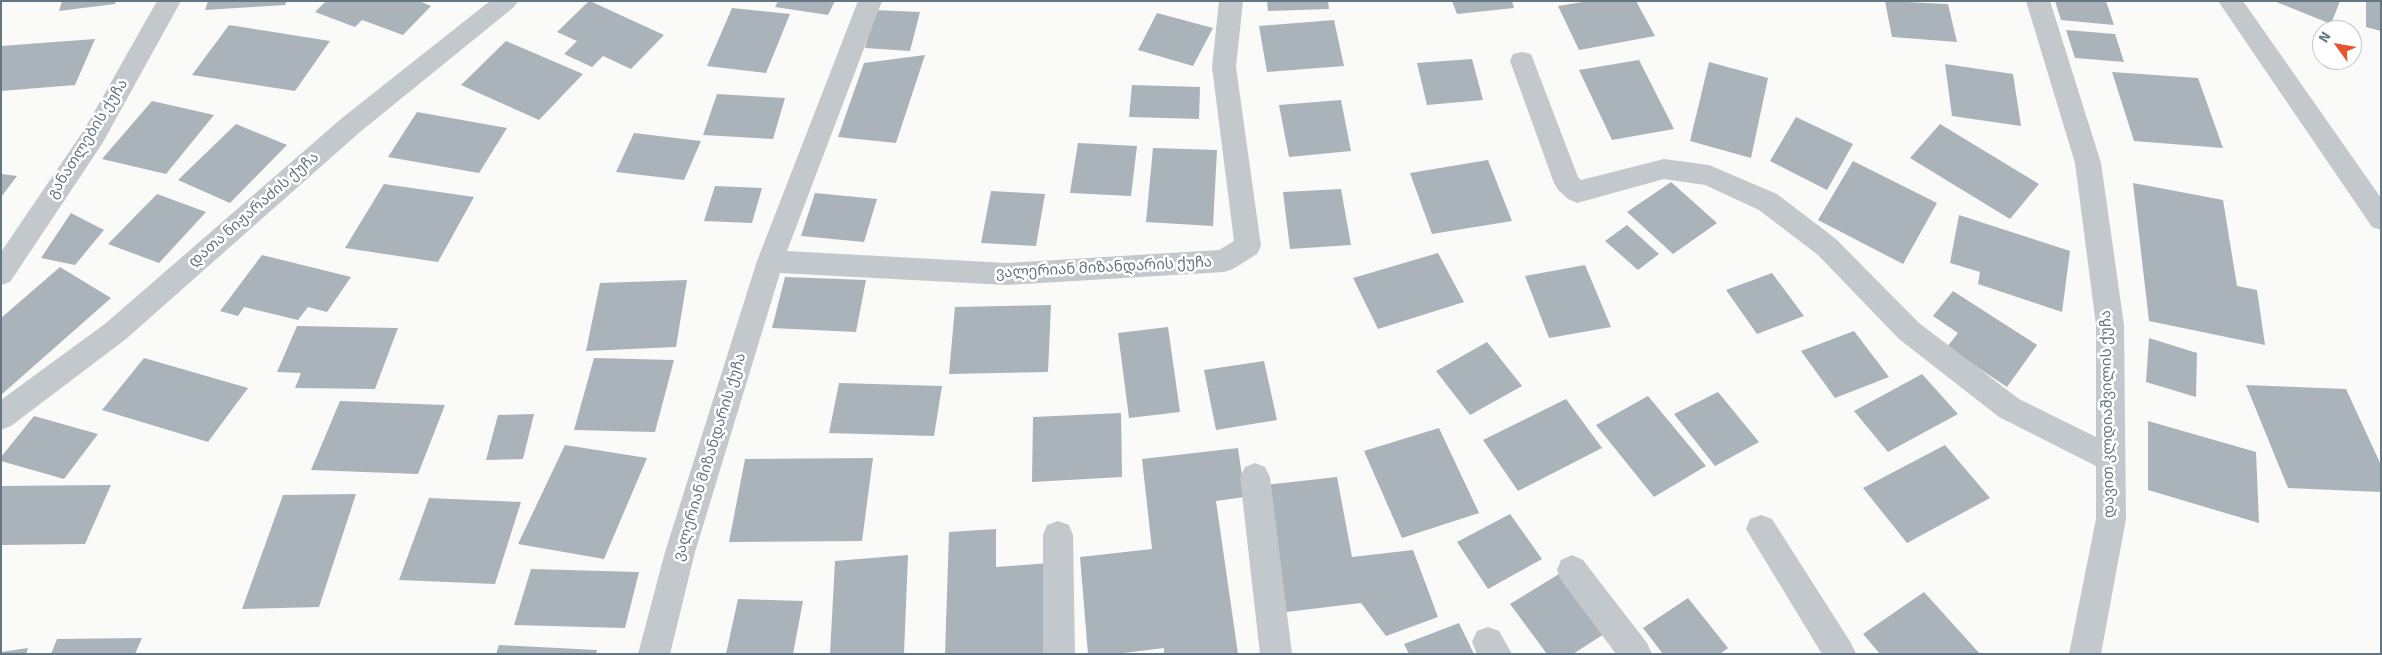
<!DOCTYPE html>
<html>
<head>
<meta charset="utf-8">
<style>
  body { margin:0 }
  #map { position:relative; width:2382px; height:655px; overflow:hidden; background:#fafaf8; font-family:Signika,sans-serif }
  canvas { display:block }
  .frame { position:absolute; inset:0; border:2px solid #657683; pointer-events:none }
  .north { position:absolute; left:2312px; top:20px; width:50px; height:50px; box-sizing:border-box; background:#fff; border:1px solid #c1c8cd; border-radius:50%; rotate:302deg; font-size:14px; font-weight:700; line-height:20px; text-align:center; color:#657683 }
  .north::after { content:''; display:block; margin:auto; width:18px; height:22px; background:#e4572e; clip-path:polygon(50% 0,100% 100%,50% 72%,0 100%) }
</style>
</head>
<body>
<div id="map">
<canvas width="2382" height="655"></canvas>
<div class="frame"></div>
<div class="north">N</div>
</div>
<script>
const ctx = document.querySelector('canvas').getContext('2d');
ctx.lineJoin = 'round';
function fill(path, color) { ctx.fillStyle = color; ctx.fill(path, 'evenodd'); }
const toPath = rows => new Path2D(rows.map(r => 'M' + r).join(''));
function label(font, color, halo, rows, align = 'center') {
  ctx.font = font + ' Signika,"Noto Sans Georgian",sans-serif'; ctx.lineWidth = 5; ctx.setLineDash([]); ctx.textBaseline = 'middle'; ctx.strokeStyle = halo; ctx.fillStyle = color; for (const [text, x, y, turn = 0] of rows) {
    ctx.save(); ctx.translate(x, y); ctx.rotate((+turn || 0) * Math.PI / 180); ctx.textAlign = isNaN(turn) ? turn : align; if (halo) ctx.strokeText(text, 0, 0); ctx.fillText(text, 0, 0); ctx.restore();
  }
}
fill(toPath([
  [62,1,116,1,115,4,59,11],
  [208,1,287,1,285,5,205,10],
  [326,1,419,1,431,6,403,35,362,20,355,27,315,12],
  [589,1,590,1,664,35,631,69,603,56,592,67,564,54,577,41,557,32],
  [778,1,835,1,828,15,775,7],
  [1267,1,1328,1,1329,9,1268,11],
  [1452,1,1512,1,1514,8,1457,14],
  [1589,1,1636,1,1655,36,1579,50,1558,6],
  [1885,1,1948,4,1957,42,1892,37],
  [2055,1,2106,1,2114,25,2061,20],
  [2274,1,2340,1,2331,24],
  [2366,1,2381,1,2381,31,2366,27],
  [732,8,790,14,766,73,707,66],
  [875,10,920,12,910,51,865,48],
  [1157,13,1213,28,1193,66,1138,50],
  [1334,20,1344,66,1267,72,1259,26],
  [229,25,330,41,295,91,192,75],
  [2066,30,2115,34,2124,62,2075,58],
  [95,39,75,85,1,91,1,46],
  [506,41,583,74,539,120,461,85],
  [925,55,896,143,838,137,864,63],
  [1472,59,1483,100,1427,105,1417,63],
  [1639,60,1674,129,1612,140,1579,70],
  [1709,62,1768,78,1751,158,1690,141],
  [1945,64,2013,74,2021,126,1952,116],
  [2112,72,2198,78,2223,148,2134,141],
  [1132,85,1200,87,1199,119,1129,117],
  [717,94,785,98,773,139,703,135],
  [1341,100,1351,151,1289,157,1279,105],
  [152,101,214,115,166,174,102,159],
  [417,112,507,128,479,173,388,157],
  [1796,117,1853,144,1827,190,1770,161],
  [236,124,287,145,230,203,178,180],
  [1940,124,2039,184,2010,219,1910,158],
  [634,133,701,141,684,180,616,172],
  [1078,143,1137,146,1131,196,1070,193],
  [1153,148,1217,150,1213,226,1146,222],
  [1488,160,1512,221,1432,234,1410,173],
  [1853,161,1937,203,1903,264,1818,220],
  [1,174,17,176,1,197],
  [1671,182,1717,223,1673,254,1627,212],
  [2133,183,2223,200,2237,286,2257,290,2265,345,2149,321],
  [384,184,474,197,438,262,345,248],
  [715,186,762,188,752,223,704,221],
  [1341,189,1351,245,1290,249,1283,192],
  [991,191,1045,194,1036,246,981,243],
  [815,193,877,199,864,242,801,236],
  [157,194,206,212,159,263,108,244],
  [71,213,104,230,75,265,41,258],
  [1959,215,2070,251,2062,312,1978,284,1980,272,1950,263],
  [1627,225,1659,254,1638,270,1605,241],
  [1438,253,1464,302,1378,329,1353,278],
  [262,255,351,277,327,312,308,307,298,320,244,307,238,316,220,311],
  [1585,265,1611,327,1549,338,1525,276],
  [60,267,111,298,1,395,1,318],
  [1772,273,1804,316,1757,334,1726,290],
  [785,277,866,280,856,332,772,328],
  [687,280,676,347,586,351,600,283],
  [1953,291,2037,345,2007,387,1947,347,1958,333,1933,316],
  [1051,305,1048,372,949,374,955,307],
  [297,326,398,328,375,389,295,388,301,373,277,372],
  [1168,327,1180,412,1129,418,1118,333],
  [1854,331,1889,377,1835,398,1801,351],
  [2149,338,2197,353,2196,397,2146,382],
  [1487,342,1522,386,1470,415,1436,371],
  [144,358,248,388,208,442,102,410],
  [594,358,674,360,655,432,574,430],
  [1264,361,1277,420,1216,430,1204,370],
  [1922,374,1958,414,1888,452,1854,411],
  [839,383,942,386,934,436,829,433],
  [2246,385,2346,389,2381,465,2381,492,2288,488],
  [1718,392,1759,442,1715,466,1674,414],
  [1648,396,1706,466,1654,497,1596,425],
  [1566,399,1602,448,1518,491,1483,440],
  [340,401,445,405,418,474,311,470],
  [1121,413,1122,477,1032,482,1033,417],
  [534,414,523,459,486,460,498,415],
  [34,416,98,434,64,479,1,461,1,457],
  [2148,421,2256,452,2259,523,2148,490],
  [1439,428,1479,513,1402,538,1364,451],
  [565,445,647,458,604,559,518,544],
  [1945,445,1990,498,1907,543,1863,488],
  [1238,448,1245,497,1216,501,1238,654,1164,654,1164,648,1115,654,1088,654,1080,557,1152,549,1142,459],
  [873,458,862,541,729,542,745,459],
  [1337,477,1352,557,1413,550,1438,617,1386,636,1361,603,1286,612,1265,485],
  [111,485,85,544,1,545,1,486],
  [356,494,319,607,242,609,283,495],
  [429,498,521,502,495,584,399,580],
  [1510,514,1542,559,1488,589,1457,542],
  [996,529,996,567,1051,563,1052,654,945,654,949,532],
  [908,555,904,654,830,654,835,561],
  [531,569,639,572,625,628,514,625],
  [1559,574,1604,634,1573,654,1547,654,1510,604],
  [1924,592,1980,654,1880,654,1863,634],
  [1688,598,1728,648,1720,654,1663,654,1643,628],
  [738,599,803,601,793,654,726,654],
  [1459,623,1474,654,1409,654,1404,644],
  [142,638,135,654,51,654,57,639],
  [499,645,597,650,596,654,496,654],
  [28,648,26,654,1,654,1,652]
]), '#aab3b9');
fill(toPath([
  [157,1,181,1,102,144,10,282,1,285,1,252,84,130,157,1],
  [490,1,518,1,514,7,360,132,126,339,11,426,1,430,1,400,106,323,342,118,490,1],
  [858,1,882,1,787,251,1007,263,1219,250,1234,241,1212,67,1219,1,1243,1,1236,67,1261,246,1257,254,1233,269,1224,272,1007,285,780,273,695,552,670,654,638,654,665,552,757,261,858,1],
  [2026,1,2050,1,2101,163,2124,325,2126,519,2101,654,2069,654,2096,519,2096,466,1999,417,1899,339,1818,255,1759,210,1705,185,1664,179,1577,203,1568,199,1558,190,1554,183,1510,61,1513,54,1522,52,1531,54,1578,177,1581,180,1664,159,1709,165,1777,194,1836,239,1919,323,2019,399,2096,437,2096,325,2075,163,2026,1],
  [2218,1,2243,1,2381,198,2381,230,2372,227,2218,1],
  [1255,463,1265,467,1270,477,1292,654,1260,654,1240,477,1245,467,1255,463],
  [1761,515,1772,519,1851,643,1856,654,1822,654,1746,529,1750,519,1761,515],
  [1058,521,1069,525,1073,535,1075,654,1043,654,1043,535,1047,525,1058,521],
  [1572,555,1583,560,1647,643,1652,654,1616,654,1561,580,1557,570,1561,560,1572,555],
  [1488,627,1499,631,1512,654,1477,654,1472,642,1477,631,1488,627]
]), '#c3c8cc');
label('15px', '#657683', '#fff', [
  ["განათლების ქუჩა",88,139,-58],
  ["დათა ნიჟარაძის ქუჩა",254,210,-41],
  ["ვალერიან მიზანდარის ქუჩა",1104,268,-3],
  ["დავით კლდიაშვილის ქუჩა",2108,414,-91],
  ["ვალერიან მიზანდარის ქუჩა",710,457,-73]
]);
</script>
</body>
</html>
